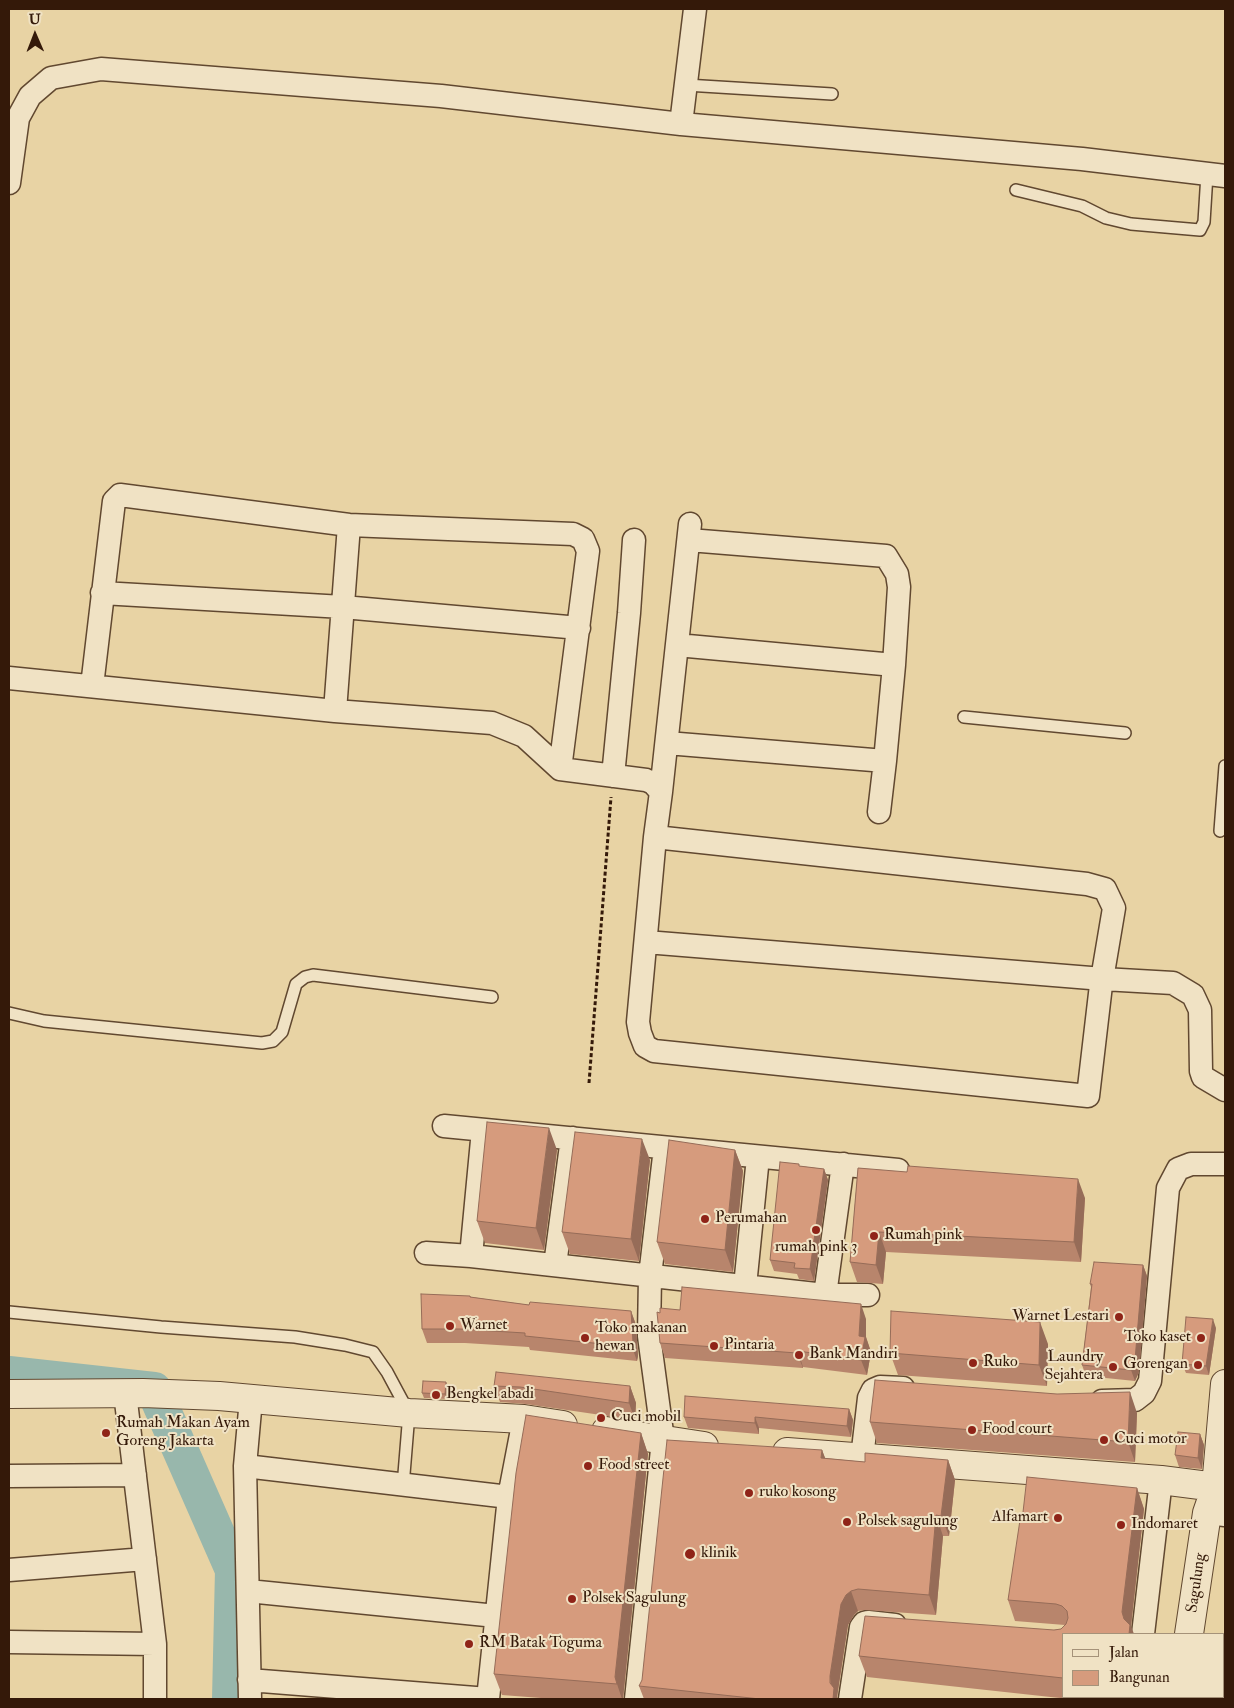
<!DOCTYPE html>
<html>
<head>
<meta charset="utf-8">
<style>
  body { margin:0 }
  #map { position:relative; width:1234px; height:1708px; overflow:hidden; background:#e8d3a4; font-family:"IM FELL Double Pica",serif }
  canvas { display:block }
  .frame { position:absolute; inset:0; border:10px solid #341909; pointer-events:none }
  .legend { position:absolute; left:1062px; top:1633px; width:162px; height:65px; box-sizing:border-box; background:#f0e2c4; border:1px solid #a59279; margin:0; padding:6px 9px; list-style:none; font-size:15px; color:#341909 }
  .legend li { display:flex; align-items:center; gap:10px; height:25px }
  .legend b { width:25px; border:1px solid #a59279 }
  .north { position:absolute; left:10px; top:10px; width:50px; height:50px; -webkit-text-stroke:4px #f0e2c4; paint-order:stroke; rotate:359deg; font-size:14px; font-weight:700; line-height:20px; text-align:center; color:#341909 }
  .north::after { content:''; display:block; margin:auto; width:18px; height:22px; background:#341909; clip-path:polygon(50% 0,100% 100%,50% 72%,0 100%) }
</style>
</head>
<body>
<div id="map">
<canvas width="1234" height="1708"></canvas>
<div class="frame"></div>
<ul class="legend">
<li><b style="height:6px;background:#f0e2c4"></b>Jalan</li>
<li><b style="height:14px;background:#d69b7d"></b>Bangunan</li>
</ul>
<div class="north">U</div>
</div>
<script>
const ctx = document.querySelector('canvas').getContext('2d');
ctx.lineJoin = 'round';
const toPath = rows => new Path2D(rows.map(r => 'M' + r).join(''));
function trace(path, color, width, dash) { ctx.strokeStyle = color; ctx.lineWidth = width; ctx.lineCap = dash ? 'butt' : 'round'; ctx.setLineDash(dash || []); ctx.stroke(path); }
function fill(path, color) { ctx.fillStyle = color; ctx.fill(path, 'evenodd'); }
function label(font, color, halo, rows, align = 'center') {
  ctx.font = font + ' "IM FELL Double Pica",serif'; ctx.lineWidth = 4; ctx.setLineDash([]); ctx.textBaseline = 'middle'; ctx.strokeStyle = halo; ctx.fillStyle = color; for (const [text, x, y, turn = 0] of rows) {
    ctx.save(); ctx.translate(x, y); ctx.rotate((+turn || 0) * Math.PI / 180); ctx.textAlign = isNaN(turn) ? turn : align; if (halo) ctx.strokeText(text, 0, 0); ctx.fillText(text, 0, 0); ctx.restore();
  }
}
trace(toPath([
  [9,1374,154,1390,233,1570,230,1699]
]), '#98b7ac', 36);
const service = toPath([
  [686,85,832,94],
  [1016,190,1082,206,1106,218,1131,224,1200,230,1204,222,1207,174],
  [964,717,1125,733],
  [1220,831,1225,766],
  [9,1013,44,1021,262,1043,273,1041,282,1032,296,984,305,977,313,975,492,997],
  [9,1312,161,1327,295,1337,345,1345,373,1352,387,1372,409,1413,403,1486]
]);
const minor = toPath([
  [681,124,695,9],
  [9,183,18,118,30,96,51,78,101,69,441,96,681,124,1082,159,1225,176],
  [102,593,343,607,579,628],
  [677,645,894,665,899,587,897,574,886,556,689,540],
  [9,678,335,711,492,723,524,736,560,769,646,780,653,783,661,792,655,837,638,1022,640,1033,645,1046,654,1051,1088,1096,1101,985,1114,908,1105,889,1087,884,655,837],
  [92,686,114,501,120,495,349,525,573,534,583,539,588,551,560,769],
  [335,711,349,525],
  [667,743,885,761,894,665],
  [613,776,629,613,634,540],
  [661,792,690,524],
  [879,812,885,761],
  [646,942,1103,979,1173,983,1193,995,1200,1010,1201,1071,1203,1077,1225,1090],
  [444,1126,898,1170],
  [426,1253,471,1256,825,1295,868,1295],
  [471,1256,483,1130],
  [555,1265,572,1138],
  [745,1286,758,1157],
  [825,1295,843,1164],
  [125,1393,155,1644,155,1699],
  [1102,1401,1135,1400,1144,1393,1150,1381,1168,1188,1178,1169,1191,1164,1225,1164],
  [862,1458,869,1398,873,1390,880,1387,903,1388],
  [245,1466,509,1497],
  [9,1476,135,1475],
  [1207,1513,1225,1515],
  [9,1570,145,1559],
  [248,1591,496,1616],
  [1143,1634,1161,1480],
  [9,1642,155,1644],
  [1223,1648,1225,1648],
  [249,1680,488,1699],
  [250,1699,245,1466,251,1399],
  [488,1699,509,1497,524,1419],
  [636,1699,663,1440,649,1336,650,1276,665,1148],
  [850,1699,861,1627,864,1623,868,1622,895,1625],
  [1138,1699,1138,1697]
]);
const tertiary = toPath([
  [9,1394,143,1393,219,1396,409,1413,524,1419,563,1425],
  [606,1431,704,1446],
  [787,1452,1161,1480,1216,1487],
  [1189,1634,1207,1513,1216,1487,1225,1384],
  [1183,1699,1183,1697]
]);
trace(service, '#614830', 14);
trace(minor, '#614830', 25);
trace(tertiary, '#614830', 30);
trace(toPath([
  [589,1083,611,797]
]), '#341909', 3, [4, 2.5]);
trace(service, '#f0e2c4', 11);
trace(minor, '#f0e2c4', 22);
trace(tertiary, '#f0e2c4', 28);
fill(toPath([
  [557,1150,544,1250,485,1243,477,1221],
  [735,1150,743,1171,733,1272,665,1264,657,1242],
  [650,1160,639,1261,570,1254,562,1232],
  [800,1166,824,1169,828,1180,814,1281,799,1279,797,1274,774,1271,770,1260],
  [858,1168,1085,1198,1081,1262,886,1252,883,1284,857,1282,850,1262],
  [1143,1265,1147,1276,1139,1372,1135,1381,1086,1376,1082,1365,1091,1287,1090,1284],
  [470,1296,471,1297,529,1305,631,1311,636,1325,638,1356,637,1361,530,1350,529,1347,465,1343,427,1343,422,1329],
  [660,1313,866,1319,866,1337,871,1352,867,1375,803,1367,803,1368,665,1358,660,1343],
  [1216,1328,1209,1375,1186,1373,1182,1364],
  [1048,1344,1047,1386,898,1375,890,1353],
  [494,1386,630,1386,636,1403,635,1420,526,1404,500,1402],
  [448,1387,447,1399,424,1398,422,1393],
  [1057,1394,1137,1413,1135,1462,877,1443,870,1422],
  [849,1409,853,1420,851,1437,759,1428,759,1434,688,1428,684,1417],
  [641,1433,648,1454,623,1699,554,1699,502,1695,494,1674],
  [1200,1434,1204,1445,1202,1469,1179,1467,1175,1455],
  [822,1450,825,1458,865,1462,948,1460,955,1480,949,1536,943,1536,936,1615,865,1610,858,1611,854,1615,848,1625,837,1697,838,1699,644,1699,639,1686],
  [1137,1488,1144,1509,1131,1626,1063,1634,1063,1697,1125,1697,1125,1699,1069,1699,867,1677,859,1656,1061,1629,1065,1625,1015,1621,1008,1600,1022,1521]
]), '#b8856c');
fill(toPath([
  [549,1128,557,1150,544,1250,536,1228],
  [642,1139,650,1160,639,1261,631,1239],
  [735,1150,743,1171,733,1272,725,1250],
  [824,1169,828,1180,814,1281,810,1269],
  [1078,1179,1085,1198,1081,1262,1074,1242],
  [879,1232,886,1252,883,1284,876,1265],
  [1143,1265,1147,1276,1139,1372,1135,1381,1131,1370],
  [861,1304,866,1319,866,1337,871,1352,867,1375,861,1360,859,1336],
  [631,1311,636,1325,638,1356,637,1361,632,1347],
  [1213,1319,1216,1328,1209,1375,1206,1366],
  [1040,1322,1048,1344,1047,1386,1039,1365],
  [798,1351,803,1367,803,1368,797,1353],
  [446,1382,448,1387,447,1399,445,1394],
  [630,1386,636,1403,635,1420,629,1403],
  [1130,1392,1137,1413,1135,1462,1128,1442],
  [849,1409,853,1420,851,1437,847,1426],
  [755,1417,759,1428,759,1434,755,1423],
  [641,1433,648,1454,623,1699,622,1699,617,1684,615,1677],
  [1200,1434,1204,1445,1202,1469,1198,1458],
  [822,1450,830,1471,821,1458],
  [948,1460,955,1480,949,1536,941,1516],
  [1137,1488,1144,1509,1131,1626,1134,1634,1129,1634,1124,1619,1122,1612],
  [936,1515,943,1536,936,1615,929,1595],
  [851,1591,858,1611,854,1615,848,1625,837,1697,838,1699,833,1699,830,1676,841,1604,846,1595]
]), '#966c58');
const building = toPath([
  [487,1122,549,1128,536,1228,477,1221,487,1122],
  [575,1132,642,1139,631,1239,562,1232,575,1132],
  [669,1140,735,1150,725,1250,657,1242,669,1140],
  [780,1162,799,1164,799,1166,824,1169,810,1269,794,1268,795,1263,770,1260,780,1162],
  [908,1166,1078,1179,1074,1242,879,1232,876,1265,850,1262,858,1168,907,1172,908,1166],
  [1094,1262,1143,1265,1135,1360,1131,1370,1082,1365,1092,1284,1090,1284,1094,1262],
  [682,1287,861,1304,859,1336,865,1337,861,1360,798,1351,797,1353,660,1343,657,1312,660,1313,660,1308,680,1310,682,1287],
  [421,1294,470,1296,470,1297,529,1305,530,1302,631,1311,633,1342,632,1347,525,1336,525,1333,460,1329,422,1329,421,1294],
  [891,1311,1040,1322,1039,1365,890,1353,891,1311],
  [1186,1317,1213,1319,1206,1366,1182,1364,1186,1317],
  [496,1372,630,1386,629,1403,520,1387,494,1386,496,1372],
  [875,1380,1057,1394,1130,1392,1128,1442,870,1422,875,1380],
  [423,1381,446,1382,445,1394,422,1393,423,1381],
  [685,1396,849,1409,847,1426,755,1417,755,1423,684,1417,685,1396],
  [526,1415,641,1433,615,1677,617,1684,494,1674,516,1473,526,1415],
  [1178,1432,1200,1434,1198,1458,1175,1455,1178,1432],
  [667,1440,822,1450,821,1458,865,1462,865,1453,948,1460,941,1516,936,1515,929,1595,858,1589,851,1591,846,1595,841,1604,830,1676,830,1683,834,1688,833,1699,760,1699,639,1686,642,1680,667,1440],
  [1027,1477,1137,1488,1122,1612,1124,1619,1130,1625,1129,1634,1063,1634,1063,1678,859,1656,865,1616,1054,1630,1061,1629,1066,1624,1068,1618,1067,1611,1062,1606,1056,1604,1008,1600,1020,1520,1022,1521,1027,1477]
]);
fill(building, '#d69b7d');
trace(building, '#966c58', 1);
for (const [x, y, r, color] of [
  [705,1219,5,"#8f2418"],
  [816,1230,5,"#8f2418"],
  [874,1236,5,"#8f2418"],
  [1119,1317,5,"#8f2418"],
  [450,1326,5,"#8f2418"],
  [585,1338,5,"#8f2418"],
  [1201,1338,5,"#8f2418"],
  [714,1346,5,"#8f2418"],
  [799,1355,5,"#8f2418"],
  [973,1363,5,"#8f2418"],
  [1198,1365,5,"#8f2418"],
  [1113,1367,5,"#8f2418"],
  [436,1395,5,"#8f2418"],
  [601,1418,5,"#8f2418"],
  [972,1430,5,"#8f2418"],
  [106,1433,5,"#8f2418"],
  [1104,1440,5,"#8f2418"],
  [588,1466,5,"#8f2418"],
  [749,1493,5,"#8f2418"],
  [1058,1518,5,"#8f2418"],
  [847,1522,5,"#8f2418"],
  [1121,1525,5,"#8f2418"],
  [690,1554,6,"#8f2418"],
  [572,1599,5,"#8f2418"],
  [469,1644,5,"#8f2418"]
]) { const dot = new Path2D(); dot.arc(x, y, r, 0, 2 * Math.PI); ctx.fillStyle = color; ctx.fill(dot); trace(dot, '#f0e2c4', 2); }
label('16px', '#341909', '#f0e2c4', [
  ["Perumahan",715,1219],
  ["Rumah pink",884,1236],
  ["rumah pink 3",816,1248,"center"],
  ["Warnet Lestari",1109,1317,"right"],
  ["Warnet",460,1326],
  ["Toko makanan",595,1329],
  ["hewan",595,1347],
  ["Toko kaset",1191,1338,"right"],
  ["Pintaria",724,1346],
  ["Bank Mandiri",809,1355],
  ["Laundry",1103,1358,"right"],
  ["Sejahtera",1103,1376,"right"],
  ["Ruko",983,1363],
  ["Gorengan",1188,1365,"right"],
  ["Bengkel abadi",446,1395],
  ["Cuci mobil",611,1418],
  ["Rumah Makan Ayam",116,1424],
  ["Goreng Jakarta",116,1442],
  ["Food court",982,1430],
  ["Cuci motor",1114,1440],
  ["Food street",598,1466],
  ["ruko kosong",759,1493],
  ["Alfamart",1048,1518,"right"],
  ["Polsek sagulung",857,1522],
  ["Indomaret",1131,1525],
  ["klinik",701,1554],
  ["Polsek Sagulung",582,1599],
  ["RM Batak Toguma",479,1644]
], 'left');
label('16px', '#341909', '#f0e2c4', [
  ["Sagulung",1197,1583,-82]
]);
</script>
</body>
</html>
